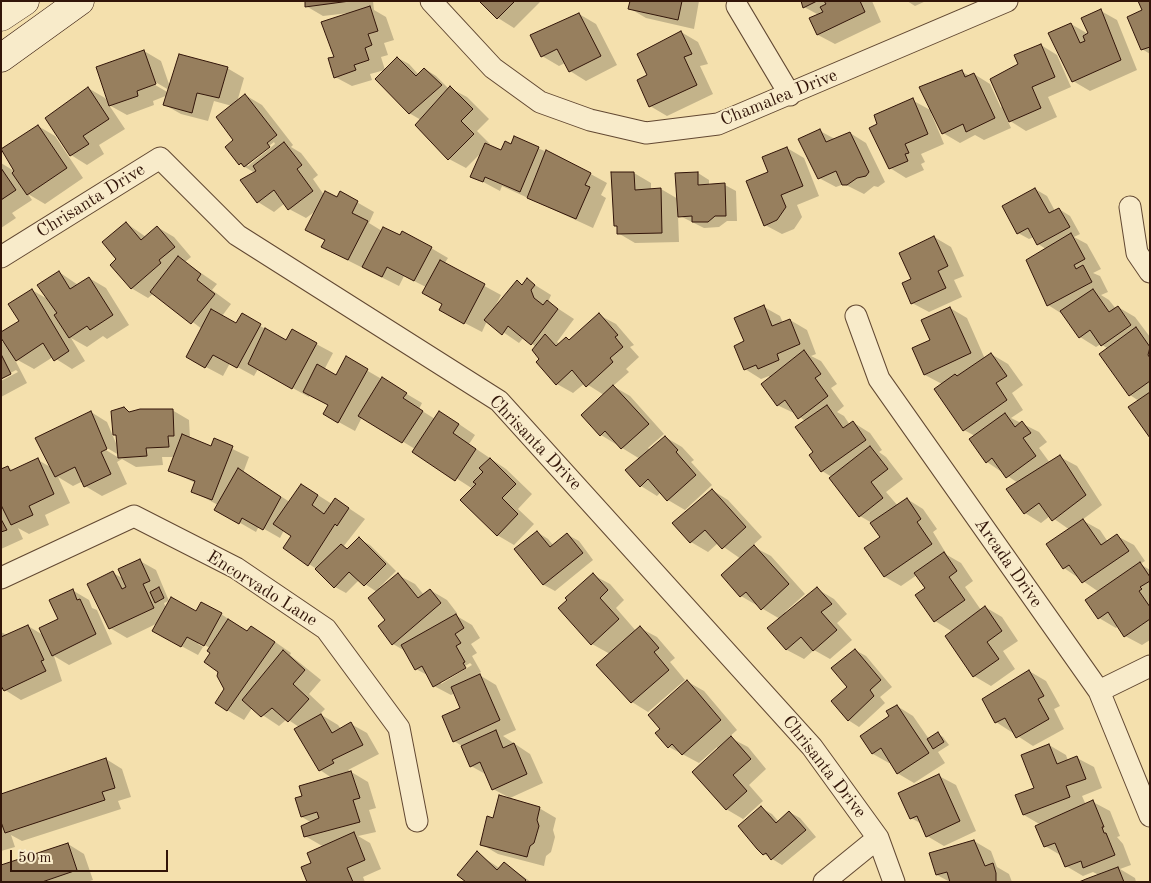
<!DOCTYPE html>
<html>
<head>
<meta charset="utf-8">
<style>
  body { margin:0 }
  #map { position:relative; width:1151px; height:883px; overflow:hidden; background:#f4e0ad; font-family:"Old Standard TT",serif }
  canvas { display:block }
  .frame { position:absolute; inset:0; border:2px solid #321509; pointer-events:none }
  .scale { position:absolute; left:10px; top:850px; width:158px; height:22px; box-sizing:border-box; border:2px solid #321509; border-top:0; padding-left:6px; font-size:15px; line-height:18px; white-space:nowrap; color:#321509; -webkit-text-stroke:4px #f8ebca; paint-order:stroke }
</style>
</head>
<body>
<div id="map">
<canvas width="1151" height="883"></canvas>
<div class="frame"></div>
<div class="scale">50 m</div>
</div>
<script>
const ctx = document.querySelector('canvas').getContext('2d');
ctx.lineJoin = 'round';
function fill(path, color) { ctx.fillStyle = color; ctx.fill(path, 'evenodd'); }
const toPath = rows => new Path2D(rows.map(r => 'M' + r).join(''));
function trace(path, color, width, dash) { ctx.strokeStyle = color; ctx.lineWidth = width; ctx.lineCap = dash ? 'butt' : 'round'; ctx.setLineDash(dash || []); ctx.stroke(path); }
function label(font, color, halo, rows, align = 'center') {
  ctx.font = font + ' "Old Standard TT",serif'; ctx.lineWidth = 4; ctx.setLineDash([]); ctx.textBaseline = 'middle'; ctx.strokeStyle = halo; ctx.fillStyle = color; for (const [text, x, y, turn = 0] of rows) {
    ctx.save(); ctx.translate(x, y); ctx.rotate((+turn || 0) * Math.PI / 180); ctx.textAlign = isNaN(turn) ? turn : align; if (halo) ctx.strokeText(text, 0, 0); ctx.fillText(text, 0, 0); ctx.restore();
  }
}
fill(toPath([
  [306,1,373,1,374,10,386,17,394,40,384,43,388,55,381,57,385,70,370,74,372,80,352,86,335,77,336,57,349,13,323,16,306,6],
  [481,1,541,1,514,28,498,18],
  [631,1,699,1,694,29,646,18,629,8],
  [802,1,872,1,881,22,835,44,818,35,811,19,819,15,804,7],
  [907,1,926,1,915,6],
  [1150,1,1150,54,1142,49,1143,11],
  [1101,11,1117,20,1137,70,1090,91,1073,81,1071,24,1090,35],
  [579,14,596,24,617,65,586,81,570,71,565,63,559,66,542,56],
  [681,32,698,42,708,64,700,66,713,94,667,116,650,106,649,76],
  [1041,45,1057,55,1071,87,1048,97,1057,117,1026,131,1007,119,1011,128,984,140,975,135,960,143,943,133,933,112,931,113,944,144,921,154,925,162,921,164,924,170,906,178,890,168,912,100,932,111,962,72,970,76,974,74,990,84,1001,108,1020,65],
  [144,51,161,61,170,87,227,68,244,78,237,102,245,95,262,105,293,145,291,147,301,153,318,175,313,179,324,195,338,199,341,193,374,212,369,223,382,231,431,248,448,258,444,264,501,295,495,307,517,282,523,285,527,280,551,295,548,302,574,319,557,342,560,344,570,341,599,315,616,324,634,345,630,347,639,357,626,369,629,372,613,386,630,396,664,434,648,448,650,450,665,437,682,447,694,460,691,462,712,485,685,510,668,500,661,492,657,496,641,486,640,459,601,435,604,395,585,383,573,393,557,384,541,359,536,347,524,337,519,343,487,321,482,332,457,319,426,287,404,276,399,286,339,256,326,240,317,210,306,218,289,209,285,203,274,212,258,202,255,173,240,164,232,106,214,101,208,121,181,114,165,105,168,95,153,101,154,105,127,115,109,105,125,129,99,145,104,154,87,165,71,155,88,88,105,98,109,103],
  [152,80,169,90,169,93,150,82],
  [274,142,275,144,248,166,246,164],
  [398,58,409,64,419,75,425,69,436,76,449,89,450,88,467,97,489,119,477,131,490,144,489,146,502,152,512,146,515,138,567,161,607,183,601,195,606,198,593,228,502,186,500,191,472,176,482,152,466,168,449,159,421,120,409,113],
  [38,126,55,136,83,178,45,204,28,194,32,200,12,213,16,218,1,228,1,163,14,171],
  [820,131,835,139,850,133,866,143,885,182,878,187,874,186,864,194,844,184,836,187,819,178],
  [787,148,804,158,819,196,797,205,802,217,794,229,782,234,765,225,769,172],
  [634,173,651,183,651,190,661,189,678,199,698,173,709,180,709,185,725,185,736,191,737,221,727,221,719,227,704,228,678,215,679,242,635,243,618,233,618,227,615,225,612,174],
  [1035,189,1047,196,1055,211,1059,209,1070,216,1080,234,1074,237,1087,244,1101,269,1093,273,1100,276,1108,292,1101,295,1109,300,1116,309,1118,307,1135,317,1150,337,1150,436,1139,401,1130,395,1108,349,1101,344,1096,347,1080,337,1064,315,1048,305,1046,249,1038,244,1034,237,1029,239,1018,233],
  [126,223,146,237,157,227,174,237,191,257,185,262,217,284,212,290,231,304,222,316,237,325,242,315,287,342,292,331,333,353,324,370,336,377,346,358,422,403,419,409,435,419,456,422,475,435,469,444,506,469,532,494,518,509,534,524,514,545,497,535,473,489,414,451,415,449,362,417,355,431,324,414,329,405,310,395,309,397,258,369,254,376,230,363,223,376,187,357,202,329,154,293,148,298,131,288,118,259],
  [934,237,951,247,964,276,954,280,962,297,929,312,912,303,913,280],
  [59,272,78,285,89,278,106,288,129,325,107,339,103,336,87,347,71,338,85,361,72,369,53,357,34,369,14,358,27,383,1,397,1,381,18,372,16,370,1,378,1,341,7,344,21,321,32,290,49,300],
  [764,307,780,316,783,323,790,320,807,330,816,354,811,356,821,361,837,384,831,388,844,406,837,412,844,416,850,425,854,423,870,433,882,450,879,452,886,457,903,479,886,492,898,506,907,499,923,509,937,529,933,532,947,555,961,563,973,581,965,587,981,610,985,607,1002,617,1018,641,1003,651,1015,669,991,686,974,676,947,637,953,632,935,621,926,589,917,575,901,586,885,577,865,548,881,538,872,523,860,516,832,477,822,471,805,421,796,414,777,405,769,376,761,379,745,369,745,342],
  [950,308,967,318,985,359,991,354,1008,364,1023,385,1012,393,1023,410,1011,418,1039,432,1047,442,1039,448,1050,463,1060,457,1077,466,1102,505,1082,520,1100,530,1108,542,1117,536,1134,545,1145,561,1140,564,1150,570,1150,640,1142,645,1125,636,1118,626,1116,628,1099,618,1099,592,1064,568,1048,544,1070,530,1050,516,1041,523,1025,513,1018,483,987,462,975,436,964,430,942,384,925,375,914,349,932,341],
  [124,409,131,413,172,410,189,420,190,439,211,447,214,440,249,457,243,473,290,502,302,485,332,504,335,499,365,519,343,547,348,550,359,539,370,545,396,571,379,588,380,590,398,575,415,584,424,595,430,590,447,600,457,613,455,615,472,625,480,638,471,644,477,653,472,656,481,672,479,673,481,676,496,685,516,730,503,736,530,754,543,783,510,798,493,789,487,775,471,766,462,746,454,741,462,709,455,693,451,695,434,686,429,676,416,669,405,651,393,644,377,592,359,580,346,593,335,587,318,570,285,548,293,536,284,530,280,538,259,526,256,532,216,509,218,505,192,491,195,483,170,470,175,457,162,457,163,465,136,467,122,459,117,462,127,484,102,496,85,486,83,481,73,486,58,477,70,503,45,515,49,525,29,534,18,528,23,539,1,549,1,470,8,467,14,471,38,460,52,468,91,412,107,422,118,448,118,437,114,435],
  [102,445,119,455,119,458,101,447],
  [470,663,472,665,441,684,441,681],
  [712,490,728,500,762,537,752,546,771,556,805,594,785,612,787,614,817,589,834,599,847,614,837,623,852,640,830,659,814,650,804,659,787,650,769,628,780,619,741,596,723,575,741,559,718,543,708,552,691,542,674,523],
  [537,532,548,539,554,546,568,535,579,541,593,560,555,591,544,585,516,549],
  [140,561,156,570,169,601,164,603,166,608,221,614,248,632,252,628,268,637,291,653,290,655,321,680,309,694,325,709,320,714,338,725,341,729,351,724,367,733,379,754,348,770,368,782,376,808,369,810,376,832,358,836,370,843,381,869,363,877,365,882,308,882,313,864,324,847,305,836,312,823,302,817,304,797,332,778,320,770,299,727,287,719,279,726,252,708,244,720,227,710,226,689,220,672,210,648,199,642,198,644,203,647,198,655,170,640,158,623,127,638,110,628,113,573,124,579],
  [593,575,610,584,624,600,616,608,636,631,640,628,657,637,675,658,670,662,685,680,648,712,632,702,610,654,592,644],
  [72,590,89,600,92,608,97,610,112,644,69,665,54,656,62,681,21,700,5,690,1,684,1,632,7,635,28,626,43,635,60,620],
  [855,650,866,656,892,687,880,697,885,703,859,727,848,720,849,688],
  [1029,671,1046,681,1060,706,1054,709,1064,729,1033,746,996,722],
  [688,682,704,691,737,730,729,737,748,747,766,769,749,785,763,801,743,819,726,809,717,747,699,763,669,747,662,730],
  [897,706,913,716,929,739,938,734,943,737,949,745,938,752,945,763,914,783,897,773,891,762,889,763,873,754],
  [1049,745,1066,755,1068,761,1077,758,1094,767,1102,788,1082,796,1086,805,1093,802,1110,811,1120,836,1117,837,1123,844,1131,865,1120,869,1135,878,1136,882,1082,882,1099,875,1093,872,1083,876,1066,866,1062,856,1045,846,1041,825,1024,815,1035,789],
  [106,759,122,769,131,797,118,801,121,809,22,841,11,835,15,847,1,851,1,795],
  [939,776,956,785,976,831,944,846,927,836,922,824,911,818],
  [539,808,556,818,553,830,555,837,551,852,546,856,544,866,498,854,481,844,494,820],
  [761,808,772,814,779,822,789,812,800,818,816,837,782,865,764,854],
  [974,841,991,851,997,867,1009,874,1012,882,950,882,937,875],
  [68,844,84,854,93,880,87,882,1,882],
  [477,853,499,868,504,863,531,882,468,882]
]), '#0003');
const building = toPath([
  [305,1,350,1,305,7,305,1],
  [479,1,515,1,497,19,479,1],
  [630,1,682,1,678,20,628,9,630,1],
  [801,1,817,1,803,8,801,1],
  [824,1,860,1,865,12,817,35,809,18,823,12,820,7,826,4,824,1],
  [1138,1,1150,1,1150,47,1141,50,1127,17,1142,10,1138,1],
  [370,6,378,31,368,34,372,45,365,48,369,60,354,65,356,70,334,78,328,58,334,57,321,22,370,6],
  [1101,9,1121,60,1072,82,1048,33,1071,23,1080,43,1085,41,1083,36,1088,33,1081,18,1101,9],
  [579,13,601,56,569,72,557,49,541,57,530,35,579,13],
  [681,31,692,54,684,57,697,85,649,107,637,80,647,75,637,54,681,31],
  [1041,44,1055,77,1032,87,1041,108,1009,122,990,79,1018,64,1014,55,1041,44],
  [144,50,156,84,137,91,138,96,109,106,96,67,144,50],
  [179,54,228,67,219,98,197,93,192,113,163,105,179,54],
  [397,57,416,76,424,68,442,85,409,114,375,79,397,57],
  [962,70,965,77,974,73,995,118,966,132,963,124,942,134,919,87,962,70],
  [450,86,473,109,461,121,474,134,448,160,415,125,450,86],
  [88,87,109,119,83,136,89,144,70,156,45,118,88,87],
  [245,94,277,135,267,143,270,147,244,167,241,163,239,165,225,147,233,140,216,117,245,94],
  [913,98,928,134,905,144,909,153,905,154,908,161,889,169,869,128,877,124,874,115,913,98],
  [38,125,67,168,27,195,12,173,14,171,1,149,38,125],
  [820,129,826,142,850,132,869,172,866,176,857,178,847,185,842,185,836,171,818,179,798,139,820,129],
  [514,136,539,147,520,192,485,177,483,182,470,177,485,143,501,150,505,141,511,144,514,136],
  [284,142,302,165,297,169,313,191,288,210,274,190,257,203,240,180,256,171,253,166,284,142],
  [787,147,803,186,781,195,786,207,777,220,764,226,746,181,768,172,762,157,787,147],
  [546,150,591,173,585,185,590,187,576,219,527,198,546,150],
  [1,168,16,190,1,200,1,168],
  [611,172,634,172,635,190,661,188,662,233,617,234,617,226,614,226,611,172],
  [698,172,698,185,725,183,726,216,715,216,708,222,692,222,692,216,678,217,675,173,698,172],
  [1035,188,1049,213,1059,208,1070,227,1037,245,1028,228,1017,234,1002,206,1035,188],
  [325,191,337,197,340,191,358,201,352,213,368,221,348,260,321,247,325,240,305,230,325,191],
  [126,222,141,240,157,226,175,247,159,260,161,263,131,289,110,265,116,259,102,242,126,222],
  [383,227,400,235,402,231,432,247,414,281,387,267,382,277,362,267,383,227],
  [1071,233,1085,259,1074,265,1076,269,1083,265,1092,282,1047,306,1026,260,1071,233],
  [934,236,948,266,938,271,946,288,911,304,902,283,911,279,899,253,934,236],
  [178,256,201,274,197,280,215,294,191,324,150,292,178,256],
  [440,260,485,284,464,324,439,310,442,304,422,293,440,260],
  [59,271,70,289,89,277,113,315,90,330,87,326,69,338,54,315,57,313,37,285,59,271],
  [527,278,535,285,531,290,534,298,543,305,547,300,558,309,531,345,508,326,502,335,484,320,517,280,522,285,527,278],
  [32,289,69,351,54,361,43,343,16,361,1,338,1,332,19,321,8,304,32,289],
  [1093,289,1109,312,1118,306,1131,325,1101,346,1090,330,1079,338,1060,311,1093,289],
  [764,305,772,326,790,319,800,344,777,354,779,360,758,369,756,365,744,370,734,346,744,341,734,318,764,305],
  [950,307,971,353,924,375,912,348,930,340,921,320,950,307],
  [211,309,236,323,242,313,261,324,237,368,213,355,205,368,186,357,211,309],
  [599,313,618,335,615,337,623,347,610,358,613,362,586,387,572,370,556,385,536,362,539,359,532,350,545,334,556,346,566,337,569,340,599,313],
  [1136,327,1150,347,1148,355,1150,358,1150,381,1129,396,1099,354,1136,327],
  [265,328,286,340,292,329,317,343,292,389,248,364,265,328],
  [804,350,821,374,815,378,828,396,798,419,785,400,777,406,761,384,804,350],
  [991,353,1007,376,996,383,1007,400,963,431,934,389,955,374,957,376,991,353],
  [1,354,11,374,1,379,1,354],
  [346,356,368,369,338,423,323,414,328,405,303,392,317,364,336,375,346,356],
  [382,377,407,393,403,398,423,411,402,443,358,416,382,377],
  [613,385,649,424,621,449,605,431,600,436,581,415,613,385],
  [1150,392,1150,438,1128,407,1150,392],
  [827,405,843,428,853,421,866,440,821,472,809,455,813,452,795,427,827,405],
  [124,407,129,412,140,409,173,409,174,436,168,436,169,447,146,448,147,456,118,458,116,435,113,435,111,411,124,407],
  [91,411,107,449,101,452,111,474,84,487,75,467,55,477,35,438,91,411],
  [439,411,459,424,453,433,476,449,455,481,412,452,439,411],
  [1005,413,1015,427,1022,421,1031,433,1023,438,1036,456,1006,478,992,458,986,463,969,439,1005,413],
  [182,434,211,446,214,438,233,446,212,500,191,492,195,481,168,471,182,434],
  [665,436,678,450,676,452,696,475,667,501,648,479,640,487,625,470,665,436],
  [870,446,888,469,871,482,883,498,859,517,829,478,870,446],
  [1060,455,1086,495,1052,521,1039,503,1024,514,1006,489,1060,455],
  [38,458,54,494,29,506,33,515,11,525,1,505,1,469,8,466,10,471,38,458],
  [490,458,516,484,502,498,518,514,497,536,460,500,476,484,473,482,483,472,479,468,490,458],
  [238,468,281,497,263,530,242,518,239,524,214,510,238,468],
  [301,484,318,495,312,505,324,514,335,498,349,508,337,526,335,524,308,566,283,548,291,536,273,524,301,484],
  [712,489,746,527,722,549,705,530,690,543,672,523,712,489],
  [907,498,921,519,917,522,932,544,884,577,864,548,880,537,870,523,907,498],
  [1,519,7,530,1,532,1,519],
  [1083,519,1101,545,1117,534,1129,551,1082,583,1069,565,1063,569,1046,544,1083,519],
  [537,531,550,547,567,533,583,553,543,585,514,549,537,531],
  [359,537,386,564,364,586,349,572,334,588,315,569,341,544,347,549,359,537],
  [754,545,789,584,761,610,746,592,740,597,721,575,754,545],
  [944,552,957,571,949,577,965,600,934,622,915,595,925,588,914,573,944,552],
  [140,559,150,581,143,584,154,608,109,629,87,584,113,571,122,589,126,587,118,569,140,559],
  [1140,562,1150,577,1150,581,1140,587,1142,589,1139,591,1150,607,1150,619,1124,637,1108,612,1098,619,1085,600,1140,562],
  [398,573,418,598,430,589,441,603,392,645,378,626,385,620,368,598,398,573],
  [593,573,608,590,600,598,619,619,591,645,558,608,567,600,565,598,593,573],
  [159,587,164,598,155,603,150,592,159,587],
  [817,587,832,604,821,612,837,630,813,651,801,637,786,650,767,628,817,587],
  [73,589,77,600,80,599,96,634,52,656,39,628,58,619,49,600,73,589],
  [171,597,196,611,201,602,222,613,204,646,187,637,181,647,152,631,171,597],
  [985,606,1002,631,987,642,999,659,973,677,945,636,985,606],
  [456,614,464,628,455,634,461,643,456,646,465,662,463,663,466,668,433,687,422,666,415,670,401,645,456,614],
  [228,619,247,631,251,626,275,642,227,711,215,703,224,689,217,676,218,672,204,662,210,653,207,651,228,619],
  [28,625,44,660,41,661,46,671,4,691,1,686,1,637,28,625],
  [640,626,659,648,654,652,669,670,631,703,596,665,640,626],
  [855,649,881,680,870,690,874,696,848,721,831,701,847,687,831,668,855,649],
  [283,650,305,670,293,684,309,699,288,722,272,708,261,717,242,700,283,650],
  [1029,670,1044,696,1038,699,1049,719,1016,738,1005,718,995,723,982,699,1029,670],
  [480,674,500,720,453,742,442,716,460,708,451,687,480,674],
  [687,680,721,720,682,755,672,744,668,748,655,733,660,729,648,715,687,680],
  [897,705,929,753,897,774,881,748,872,754,860,736,889,716,886,711,897,705],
  [321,714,332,733,351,722,363,745,332,760,334,763,319,771,294,729,321,714],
  [496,730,503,748,514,743,527,774,492,790,480,762,470,767,461,746,496,730],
  [938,732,944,742,933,749,927,739,938,732],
  [731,736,751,759,733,775,747,791,726,810,692,772,731,736],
  [1049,744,1057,764,1077,756,1086,779,1066,786,1070,797,1023,815,1015,795,1034,788,1021,755,1049,744],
  [106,758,115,788,102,792,105,800,5,833,1,822,1,794,106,758],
  [351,771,360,798,353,800,360,822,304,837,301,826,319,818,317,812,301,817,295,798,302,796,299,786,351,771],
  [939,774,960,821,926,837,917,816,910,819,898,793,939,774],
  [499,795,540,807,537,820,539,826,534,843,530,846,527,857,480,845,487,816,493,818,499,795],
  [1093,800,1104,827,1102,827,1104,833,1106,833,1115,855,1083,868,1081,861,1065,867,1055,843,1044,847,1035,826,1093,800],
  [761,806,776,823,789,811,806,830,771,860,766,853,763,855,757,849,738,826,761,806],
  [354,832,365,860,347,868,353,882,307,882,301,867,311,863,307,853,354,832],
  [974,840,985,866,993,863,996,873,996,882,950,882,947,872,936,875,929,853,974,840],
  [68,843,77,870,42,882,1,882,1,865,68,843],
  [477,851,497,870,504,862,526,880,524,882,466,882,457,875,477,851],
  [1118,867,1124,882,1079,882,1086,879,1118,867]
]);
fill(building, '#977f5e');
trace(building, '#321509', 1);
const street = toPath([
  [431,1,493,68,540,102,590,120,646,133,718,124,1007,1],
  [737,6,790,95],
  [1130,207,1137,253,1150,272],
  [1,257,160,158,237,235,499,401,812,747,878,838,894,882],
  [856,316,879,379,1099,691,1150,816],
  [1,578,134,516,236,568,326,629,399,728,417,821],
  [1099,691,1150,666],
  [824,882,878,838]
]);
const secondary = toPath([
  [1,17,25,1],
  [1,58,80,1]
]);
trace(street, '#624832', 23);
trace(secondary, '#321509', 29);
trace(street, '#f8ebca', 21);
trace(secondary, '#f8ebca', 28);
label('18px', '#321509', '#f8ebca', [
  ["Chamalea Drive",779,98,-22],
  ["Chrisanta Drive",91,201,-32],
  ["Chrisanta Drive",535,443,46],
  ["Arcada Drive",1008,563,55],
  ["Encorvado Lane",262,589,32],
  ["Chrisanta Drive",824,767,52]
]);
</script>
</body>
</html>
